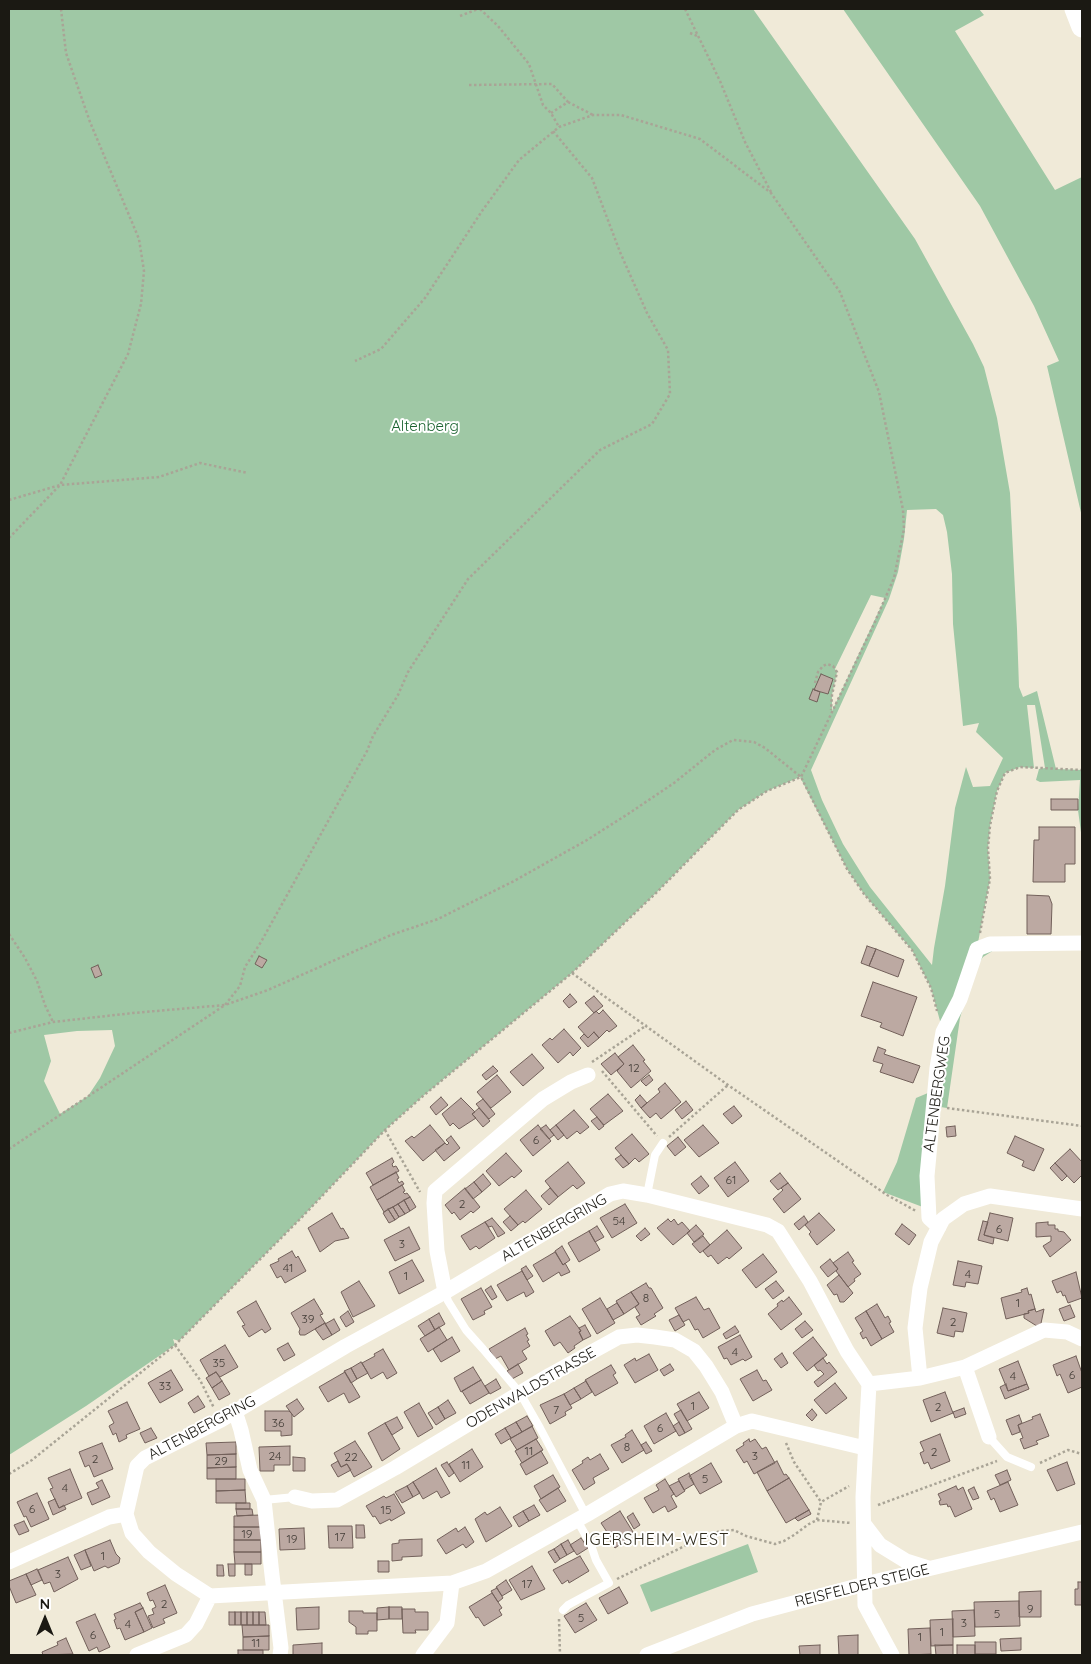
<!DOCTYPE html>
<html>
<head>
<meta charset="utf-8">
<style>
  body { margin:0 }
  #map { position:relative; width:1091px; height:1664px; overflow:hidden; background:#f0ead8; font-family:Quicksand,sans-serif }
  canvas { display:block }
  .frame { position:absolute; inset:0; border:10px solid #1b1913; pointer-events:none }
  .north { position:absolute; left:20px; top:1594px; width:50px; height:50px; -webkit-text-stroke:4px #fff; paint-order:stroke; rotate:0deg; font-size:14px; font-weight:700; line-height:20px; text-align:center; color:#1b1913 }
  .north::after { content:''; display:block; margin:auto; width:18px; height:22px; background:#1b1913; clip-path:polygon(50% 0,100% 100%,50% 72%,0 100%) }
</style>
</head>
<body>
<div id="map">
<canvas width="1091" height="1664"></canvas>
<div class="frame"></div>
<div class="north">N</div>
</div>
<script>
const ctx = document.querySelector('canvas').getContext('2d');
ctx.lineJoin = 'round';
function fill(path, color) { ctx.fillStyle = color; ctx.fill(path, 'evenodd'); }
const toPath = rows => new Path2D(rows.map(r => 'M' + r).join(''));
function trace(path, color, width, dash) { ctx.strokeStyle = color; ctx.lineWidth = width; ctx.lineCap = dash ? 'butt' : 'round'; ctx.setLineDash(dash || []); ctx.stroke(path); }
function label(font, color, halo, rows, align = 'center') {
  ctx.font = font + ' Quicksand,sans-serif'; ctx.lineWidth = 4; ctx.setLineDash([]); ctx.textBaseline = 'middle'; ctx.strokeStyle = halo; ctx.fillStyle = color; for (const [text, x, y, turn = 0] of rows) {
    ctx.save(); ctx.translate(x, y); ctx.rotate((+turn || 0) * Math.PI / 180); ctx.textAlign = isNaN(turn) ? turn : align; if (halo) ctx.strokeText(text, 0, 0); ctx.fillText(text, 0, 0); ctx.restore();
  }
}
fill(toPath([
  [9,9,753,9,915,239,973,344,984,367,997,418,1010,493,1017,629,1019,687,1023,697,1037,691,1056,769,1082,770,1082,840,1078,810,1080,780,1040,782,1036,780,1039,769,1045,768,1035,705,1027,705,1034,768,1020,767,1005,773,997,791,990,826,988,848,990,879,977,948,994,950,983,957,977,966,966,997,960,1018,947,1108,934,1106,928,1209,883,1192,897,1162,916,1098,935,1090,943,1032,931,988,912,950,864,894,847,869,800,777,767,791,738,810,656,893,572,973,423,1096,385,1130,303,1216,179,1341,173,1339,175,1345,86,1406,9,1455],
  [936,509,943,515,947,532,952,574,953,624,963,726,979,723,976,732,1003,758,990,786,973,787,966,767,955,808,945,886,934,948,932,965,870,887,843,844,822,800,811,770,889,599,898,572,904,539,907,510],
  [871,595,885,598,832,711,832,695,837,672,835,669],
  [112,1030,115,1046,100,1078,88,1096,60,1114,44,1081,51,1061,44,1035,77,1031],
  [843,9,979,9,984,15,955,31,1055,190,1082,177,1082,517,1047,366,1059,361,1034,306,980,206],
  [748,1544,758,1572,651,1612,640,1585]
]), '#9fc8a5');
const building = toPath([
  [821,674,833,679,828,694,814,690,821,674],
  [813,689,820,692,817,702,809,699,813,689],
  [1051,799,1078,799,1078,810,1051,810,1051,799],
  [1039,827,1075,827,1075,864,1065,864,1065,882,1033,882,1034,840,1039,840,1039,827],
  [1027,895,1049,896,1052,904,1051,934,1027,934,1027,895],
  [867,946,876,949,869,966,861,963,867,946],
  [876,949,904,960,898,977,869,966,876,949],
  [259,956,267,960,262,968,255,964,259,956],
  [98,965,102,975,95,978,91,968,98,965],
  [873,982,917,997,903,1036,880,1027,882,1023,861,1016,873,982],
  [570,994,577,1002,569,1008,563,1001,570,994],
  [594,996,603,1006,594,1013,585,1003,594,996],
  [603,1010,617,1026,609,1032,607,1030,599,1038,594,1032,588,1038,578,1027,596,1011,599,1014,603,1010],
  [564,1029,581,1048,573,1056,570,1052,558,1063,542,1045,550,1038,552,1040,564,1029],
  [594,1032,599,1038,588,1047,580,1038,584,1034,588,1038,594,1032],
  [633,1045,645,1060,643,1061,651,1071,631,1088,617,1071,624,1064,618,1057,633,1045],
  [878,1047,886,1050,884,1054,920,1066,913,1083,880,1072,883,1064,873,1061,878,1047],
  [615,1053,624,1064,611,1075,601,1064,615,1053],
  [532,1054,544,1068,523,1086,510,1072,532,1054],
  [493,1066,498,1071,486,1080,482,1075,493,1066],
  [497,1075,511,1092,491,1108,477,1092,497,1075],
  [649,1075,653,1080,646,1086,641,1081,649,1075],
  [665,1083,681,1102,661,1119,656,1113,650,1118,641,1108,660,1092,658,1089,665,1083],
  [608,1094,623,1111,604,1125,590,1109,608,1094],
  [640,1095,647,1103,641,1108,635,1100,640,1095],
  [441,1097,448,1105,436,1115,430,1107,441,1097],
  [461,1098,475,1112,472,1114,476,1118,459,1129,453,1123,450,1126,442,1114,461,1098],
  [483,1099,495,1114,489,1119,476,1104,483,1099],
  [686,1101,693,1110,682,1119,675,1110,686,1101],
  [734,1106,742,1116,732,1124,723,1114,734,1106],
  [479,1108,490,1121,483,1127,472,1114,479,1108],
  [574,1110,589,1127,580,1134,577,1131,567,1139,556,1125,574,1110],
  [597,1117,604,1126,599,1130,591,1121,597,1117],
  [430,1125,445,1143,423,1161,405,1141,412,1136,414,1138,430,1125],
  [538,1125,551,1141,533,1156,520,1140,538,1125],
  [546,1125,554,1135,549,1139,540,1129,546,1125],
  [556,1125,564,1135,558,1140,550,1130,556,1125],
  [703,1125,719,1143,699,1157,684,1140,703,1125],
  [955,1126,956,1136,947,1137,946,1127,955,1126],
  [632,1134,649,1154,639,1162,635,1158,629,1164,615,1148,632,1134],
  [451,1136,460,1148,444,1161,435,1150,445,1143,447,1145,449,1143,446,1140,451,1136],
  [1015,1136,1044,1149,1034,1171,1022,1166,1024,1161,1007,1153,1015,1136],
  [678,1137,686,1147,675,1156,667,1146,678,1137],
  [1070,1149,1082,1162,1082,1175,1074,1183,1055,1163,1070,1149],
  [506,1153,522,1171,514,1178,512,1176,499,1186,486,1171,506,1153],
  [621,1155,629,1164,623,1168,615,1159,621,1155],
  [392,1158,394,1162,392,1164,393,1167,396,1166,399,1171,373,1185,366,1173,392,1158],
  [568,1162,585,1183,577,1189,573,1185,558,1197,545,1181,568,1162],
  [735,1162,749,1181,728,1197,714,1178,735,1162],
  [1055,1163,1067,1176,1062,1181,1050,1168,1055,1163],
  [396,1172,399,1178,397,1179,399,1183,402,1181,404,1184,377,1200,370,1187,396,1172],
  [780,1173,788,1183,778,1190,770,1181,780,1173],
  [483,1174,491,1184,482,1192,474,1182,483,1174],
  [701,1176,709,1186,699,1194,691,1184,701,1176],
  [474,1182,482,1192,473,1199,465,1189,474,1182],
  [788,1183,801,1199,784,1213,773,1199,783,1190,781,1188,788,1183],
  [402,1185,405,1191,403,1192,405,1194,407,1193,410,1197,384,1212,377,1200,402,1185],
  [465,1188,480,1207,473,1213,471,1211,460,1220,454,1212,452,1214,445,1205,465,1188],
  [550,1188,558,1197,549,1205,541,1196,550,1188],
  [526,1190,542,1209,525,1223,523,1221,518,1225,504,1209,526,1190],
  [410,1197,416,1207,410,1211,404,1200,410,1197],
  [404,1200,410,1211,405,1214,398,1204,404,1200],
  [398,1204,405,1214,399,1217,393,1207,398,1204],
  [625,1204,637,1223,612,1238,600,1218,625,1204],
  [393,1207,399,1217,395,1220,388,1209,393,1207],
  [388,1209,395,1220,389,1223,383,1213,388,1209],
  [332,1213,341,1229,343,1228,349,1238,335,1241,320,1252,308,1228,332,1213],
  [819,1213,835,1230,817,1245,809,1234,811,1232,805,1225,819,1213],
  [990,1213,1013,1218,1008,1241,984,1235,990,1213],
  [510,1216,518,1225,511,1231,503,1222,510,1216],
  [804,1216,808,1222,799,1230,794,1224,804,1216],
  [492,1218,505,1233,498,1237,492,1226,489,1227,485,1222,492,1218],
  [668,1219,671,1222,674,1219,678,1225,682,1222,690,1231,673,1245,657,1228,668,1219],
  [983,1221,988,1222,984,1235,994,1238,993,1244,978,1240,983,1221],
  [485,1222,495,1238,479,1249,476,1246,470,1250,461,1236,485,1222],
  [1048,1222,1048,1225,1055,1225,1055,1229,1058,1229,1058,1231,1064,1232,1071,1240,1050,1257,1043,1246,1051,1241,1051,1236,1036,1237,1036,1223,1048,1222],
  [902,1224,916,1235,909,1245,895,1234,902,1224],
  [696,1225,704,1234,694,1242,687,1233,696,1225],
  [597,1226,604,1237,595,1242,589,1231,597,1226],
  [409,1227,420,1249,395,1261,384,1240,409,1227],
  [645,1228,650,1234,641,1241,636,1236,645,1228],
  [727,1230,742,1248,729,1259,727,1257,718,1264,711,1255,708,1257,703,1251,727,1230],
  [589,1231,600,1250,579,1262,568,1243,589,1231],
  [703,1236,710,1245,700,1253,692,1244,703,1236],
  [562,1246,570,1260,563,1265,555,1251,562,1246],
  [292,1251,296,1258,298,1256,306,1271,285,1283,281,1276,277,1278,270,1265,279,1261,278,1259,292,1251],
  [555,1252,563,1265,565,1263,570,1272,561,1276,559,1272,543,1282,533,1265,555,1252],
  [848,1252,854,1261,852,1262,861,1274,854,1279,855,1281,848,1287,836,1271,838,1269,833,1263,848,1252],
  [763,1254,777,1272,756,1288,742,1270,763,1254],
  [830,1259,838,1269,828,1277,820,1267,830,1259],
  [412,1260,424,1281,399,1294,389,1272,412,1260],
  [958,1261,982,1266,978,1284,966,1282,965,1287,953,1285,958,1261],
  [526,1266,533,1276,527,1280,521,1269,526,1266],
  [522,1271,534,1292,526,1297,524,1292,507,1301,497,1285,522,1271],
  [1076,1272,1082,1298,1068,1303,1065,1295,1063,1296,1061,1291,1057,1293,1052,1281,1076,1272],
  [839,1275,853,1293,844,1302,840,1302,837,1294,834,1295,827,1285,839,1275],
  [359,1281,375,1306,353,1317,341,1292,359,1281],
  [776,1281,784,1291,773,1299,765,1289,776,1281],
  [646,1283,649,1288,651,1288,663,1308,654,1314,656,1316,641,1325,636,1317,640,1315,635,1307,639,1304,631,1292,646,1283],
  [491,1286,497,1297,492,1300,485,1290,491,1286],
  [481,1288,492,1307,484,1311,485,1314,473,1320,461,1299,481,1288],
  [1027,1288,1029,1295,1031,1294,1035,1309,1028,1311,1029,1313,1006,1319,1001,1298,1022,1292,1021,1290,1027,1288],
  [631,1292,639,1304,624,1314,616,1301,631,1292],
  [696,1297,704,1310,709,1308,720,1328,703,1338,698,1329,695,1330,689,1319,683,1322,675,1308,696,1297],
  [789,1297,802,1314,781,1330,768,1314,778,1306,777,1304,782,1300,783,1302,789,1297],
  [600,1298,615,1323,597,1334,582,1309,600,1298],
  [314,1299,323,1314,320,1315,325,1323,305,1335,300,1335,299,1332,300,1329,291,1313,314,1299],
  [256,1301,271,1329,265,1333,262,1329,249,1337,242,1326,245,1325,237,1312,256,1301],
  [617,1303,624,1314,613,1320,607,1309,617,1303],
  [877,1304,885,1318,888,1316,891,1322,889,1323,894,1332,882,1339,866,1311,877,1304],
  [1070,1305,1075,1317,1064,1321,1059,1309,1070,1305],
  [943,1308,967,1313,963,1332,955,1331,954,1337,937,1333,943,1308],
  [1035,1309,1036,1312,1044,1309,1040,1328,1024,1318,1024,1314,1029,1313,1028,1311,1035,1309],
  [348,1311,354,1322,346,1327,340,1317,348,1311],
  [866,1311,882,1339,871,1346,866,1337,863,1339,860,1333,863,1331,855,1318,866,1311],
  [439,1313,445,1324,435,1330,429,1319,439,1313],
  [679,1315,685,1325,675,1331,669,1320,679,1315],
  [570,1316,581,1331,579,1332,583,1340,574,1346,575,1348,568,1353,560,1342,554,1346,545,1331,570,1316],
  [334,1319,340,1330,332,1335,325,1324,334,1319],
  [429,1319,435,1330,425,1336,418,1326,429,1319],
  [805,1321,813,1330,802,1338,795,1329,805,1321],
  [325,1323,332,1335,323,1340,315,1329,325,1323],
  [585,1325,591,1336,583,1340,579,1332,581,1331,579,1328,585,1325],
  [735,1326,739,1332,726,1339,723,1334,735,1326],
  [439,1327,447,1340,428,1352,420,1339,439,1327],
  [525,1328,528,1334,526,1335,529,1340,527,1341,530,1346,522,1351,527,1359,509,1370,501,1356,495,1359,489,1349,525,1328],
  [740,1335,752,1357,745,1361,743,1359,731,1365,727,1358,724,1359,718,1347,740,1335],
  [452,1337,460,1351,441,1362,433,1349,452,1337],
  [813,1337,827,1355,807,1371,793,1353,813,1337],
  [288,1343,295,1355,284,1361,277,1349,288,1343],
  [225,1345,238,1367,220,1377,216,1372,209,1376,200,1360,225,1345],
  [383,1349,397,1373,387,1379,383,1372,371,1379,362,1363,375,1356,374,1354,383,1349],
  [782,1353,788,1363,781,1368,774,1359,782,1353],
  [649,1354,658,1370,635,1383,624,1365,635,1358,636,1361,649,1354],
  [1076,1356,1082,1373,1082,1387,1068,1393,1060,1374,1057,1376,1053,1365,1076,1356],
  [823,1358,827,1364,829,1362,837,1372,818,1387,814,1382,824,1374,820,1370,818,1371,814,1365,823,1358],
  [1018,1361,1027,1384,1008,1391,999,1369,1018,1361],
  [361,1362,368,1373,357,1379,351,1368,361,1362],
  [518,1364,523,1373,512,1379,507,1371,518,1364],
  [670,1364,674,1370,664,1376,660,1370,670,1364],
  [611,1365,616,1373,613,1375,618,1383,595,1396,585,1380,611,1365],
  [473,1367,481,1380,461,1392,454,1378,473,1367],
  [351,1368,357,1379,351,1383,344,1371,351,1368],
  [171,1370,183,1390,160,1403,148,1383,171,1370],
  [757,1370,763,1381,766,1380,772,1390,753,1401,740,1379,757,1370],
  [216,1372,222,1381,212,1388,206,1378,216,1372],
  [345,1372,360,1397,349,1403,344,1393,328,1402,319,1387,345,1372],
  [496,1379,501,1388,490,1394,485,1386,496,1379],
  [481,1380,489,1393,470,1404,462,1391,481,1380],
  [222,1381,230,1394,219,1400,212,1388,222,1381],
  [586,1381,592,1392,581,1399,574,1388,586,1381],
  [835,1383,847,1398,826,1414,814,1400,835,1383],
  [1006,1384,1008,1391,1027,1384,1029,1389,1005,1399,1000,1387,1006,1384],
  [574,1388,581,1399,570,1405,564,1394,574,1388],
  [699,1392,709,1408,687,1421,677,1404,699,1392],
  [945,1392,953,1413,931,1422,923,1400,945,1392],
  [564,1394,572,1408,565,1412,566,1415,550,1424,540,1405,564,1394],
  [198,1396,205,1407,194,1413,188,1403,198,1396],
  [297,1399,304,1409,294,1417,286,1406,297,1399],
  [448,1400,456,1413,445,1419,438,1407,448,1400],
  [127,1402,140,1429,126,1435,127,1438,119,1442,116,1433,113,1435,109,1426,114,1423,108,1411,127,1402],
  [419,1403,433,1428,418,1437,404,1412,419,1403],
  [438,1407,445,1419,436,1425,428,1413,438,1407],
  [964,1408,966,1414,955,1418,953,1412,964,1408],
  [812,1409,817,1415,812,1421,806,1415,812,1409],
  [681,1410,692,1429,685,1433,674,1414,681,1410],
  [265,1411,289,1411,292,1414,292,1435,281,1436,281,1431,265,1431,265,1411],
  [666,1413,676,1431,654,1444,644,1426,666,1413],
  [1040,1414,1049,1436,1036,1441,1038,1444,1024,1449,1020,1439,1023,1438,1018,1425,1033,1419,1032,1417,1040,1414],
  [1019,1415,1022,1423,1018,1425,1020,1432,1012,1435,1006,1420,1019,1415],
  [527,1416,533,1426,522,1432,516,1422,527,1416],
  [397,1417,403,1428,392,1435,385,1423,397,1417],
  [516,1422,522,1432,511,1438,505,1428,516,1422],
  [679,1422,685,1433,679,1436,673,1426,679,1422],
  [385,1423,400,1449,382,1461,368,1433,385,1423],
  [532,1426,538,1438,517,1450,510,1439,532,1426],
  [151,1428,157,1438,145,1443,140,1433,151,1428],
  [505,1428,511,1438,501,1444,495,1434,505,1428],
  [632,1430,644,1450,622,1463,611,1445,626,1437,625,1435,632,1430],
  [940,1434,950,1461,931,1469,928,1462,924,1464,920,1453,924,1451,920,1442,940,1434],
  [536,1439,543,1450,522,1463,515,1451,536,1439],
  [749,1439,750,1442,755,1439,762,1449,766,1447,775,1463,754,1474,747,1461,744,1463,736,1450,744,1445,743,1443,749,1439],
  [355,1441,372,1467,354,1477,347,1464,341,1467,334,1453,355,1441],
  [236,1442,236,1454,207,1455,206,1443,236,1442],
  [646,1442,652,1451,646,1454,641,1445,646,1442],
  [102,1443,113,1469,94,1477,89,1465,85,1467,79,1452,102,1443],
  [290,1446,290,1465,274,1465,274,1471,260,1471,259,1447,290,1446],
  [472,1449,483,1467,460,1482,449,1464,472,1449],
  [541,1451,548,1463,526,1475,520,1464,541,1451],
  [236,1454,236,1467,207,1468,207,1455,236,1454],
  [600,1454,609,1469,593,1478,595,1483,584,1490,572,1470,583,1463,582,1461,588,1457,590,1460,600,1454],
  [293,1457,305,1458,305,1471,293,1471,293,1457],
  [338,1461,341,1467,347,1464,351,1470,338,1477,331,1465,338,1461],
  [777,1461,784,1475,786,1474,789,1478,767,1491,757,1472,777,1461],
  [447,1462,454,1473,449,1477,441,1465,447,1462],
  [1067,1462,1075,1484,1057,1491,1047,1470,1067,1462],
  [711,1463,722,1482,700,1494,689,1476,711,1463],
  [236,1467,236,1479,207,1479,207,1468,236,1467],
  [436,1468,450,1493,441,1498,437,1491,423,1499,413,1482,436,1468],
  [70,1469,82,1498,59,1508,50,1489,53,1488,48,1478,70,1469],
  [1007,1470,1011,1480,1000,1485,995,1475,1007,1470],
  [689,1473,694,1484,684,1490,678,1479,689,1473],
  [553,1475,560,1487,541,1499,534,1486,553,1475],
  [789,1478,809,1510,786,1523,767,1491,789,1478],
  [216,1479,245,1479,245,1490,216,1491,216,1479],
  [665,1479,674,1494,671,1496,677,1507,668,1512,665,1506,653,1513,644,1498,659,1490,656,1485,665,1479],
  [102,1480,110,1497,92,1505,87,1493,99,1488,96,1483,102,1480],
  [679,1481,685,1491,676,1497,669,1486,679,1481],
  [413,1482,420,1493,413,1497,407,1486,413,1482],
  [1008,1482,1018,1505,1000,1512,994,1498,991,1500,987,1491,1008,1482],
  [407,1486,413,1497,402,1503,395,1492,407,1486],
  [956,1486,958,1490,963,1487,972,1509,955,1517,950,1506,948,1507,947,1504,940,1505,939,1501,941,1500,938,1494,956,1486],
  [974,1487,979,1498,973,1500,968,1490,974,1487],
  [558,1488,566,1501,547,1512,539,1500,558,1488],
  [245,1490,246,1503,216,1503,216,1491,245,1490],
  [37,1493,49,1519,31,1527,26,1516,24,1517,17,1502,37,1493],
  [394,1494,405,1513,391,1521,390,1519,380,1524,375,1516,373,1517,366,1506,384,1496,386,1498,394,1494],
  [55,1499,59,1508,64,1505,66,1509,53,1515,48,1502,55,1499],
  [236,1503,250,1503,250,1509,236,1509,236,1503],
  [534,1505,540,1515,529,1521,523,1511,534,1505],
  [500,1507,512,1526,486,1542,475,1519,485,1512,487,1515,500,1507],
  [236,1509,252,1509,253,1515,237,1516,236,1509],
  [809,1510,811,1514,798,1521,795,1518,809,1510],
  [523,1511,529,1521,519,1527,513,1517,523,1511],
  [620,1511,633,1532,623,1538,625,1541,615,1548,609,1539,611,1538,601,1523,620,1511],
  [633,1513,640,1525,634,1529,627,1517,633,1513],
  [260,1515,261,1527,234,1527,234,1516,260,1515],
  [24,1521,29,1531,19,1535,14,1525,24,1521],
  [356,1525,364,1525,365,1538,356,1538,356,1525],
  [328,1526,352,1526,353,1548,329,1548,328,1526],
  [234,1527,261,1527,261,1540,234,1540,234,1527],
  [465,1527,474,1542,466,1548,463,1544,446,1554,437,1540,456,1528,458,1532,465,1527],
  [304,1528,305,1549,280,1550,279,1529,304,1528],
  [581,1538,588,1548,577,1555,570,1545,581,1538],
  [422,1539,422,1556,402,1557,402,1560,392,1561,392,1544,399,1543,399,1540,422,1539],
  [110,1540,116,1554,120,1558,119,1563,108,1568,105,1566,94,1571,85,1550,110,1540],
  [234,1540,261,1540,261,1552,234,1552,234,1540],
  [568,1540,574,1551,567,1555,561,1544,568,1540],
  [561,1544,567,1555,560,1559,554,1549,561,1544],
  [554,1549,560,1559,555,1563,548,1552,554,1549],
  [85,1550,91,1566,81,1570,74,1555,85,1550],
  [234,1552,261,1552,261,1564,235,1564,234,1552],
  [580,1556,589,1571,569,1583,568,1580,562,1584,553,1570,580,1556],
  [68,1557,78,1579,54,1592,50,1582,44,1584,38,1570,68,1557],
  [378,1561,389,1561,389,1572,378,1572,378,1561],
  [228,1564,235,1564,235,1576,229,1576,228,1564],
  [245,1564,252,1564,252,1575,245,1575,245,1564],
  [217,1565,223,1565,224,1576,217,1576,217,1565],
  [532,1566,545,1589,521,1600,509,1580,532,1566],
  [37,1569,42,1580,31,1585,26,1574,37,1569],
  [26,1574,36,1595,16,1603,9,1586,9,1581,26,1574],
  [506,1580,512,1590,502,1596,496,1587,506,1580],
  [1078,1582,1082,1582,1082,1605,1075,1605,1075,1589,1078,1589,1078,1582],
  [165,1585,177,1613,163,1619,165,1623,153,1628,148,1616,154,1614,152,1609,156,1607,153,1600,150,1601,147,1593,165,1585],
  [619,1587,628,1603,608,1614,599,1598,619,1587],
  [497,1588,503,1598,498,1602,491,1591,497,1588],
  [1041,1591,1041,1617,1019,1617,1019,1592,1041,1591],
  [492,1593,502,1608,499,1610,502,1615,484,1626,478,1617,476,1618,469,1607,492,1593],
  [1019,1601,1020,1626,975,1627,974,1602,1019,1601],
  [140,1603,143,1608,135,1612,144,1632,125,1640,120,1628,117,1629,114,1620,116,1619,114,1614,140,1603],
  [586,1603,597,1620,575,1633,564,1616,586,1603],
  [319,1607,319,1629,297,1630,296,1608,319,1607],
  [389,1607,402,1607,402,1619,389,1619,389,1607],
  [389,1607,389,1619,377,1620,377,1608,389,1607],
  [143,1608,152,1628,144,1632,135,1612,143,1608],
  [402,1609,415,1609,415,1612,428,1612,428,1630,415,1630,416,1633,403,1633,402,1609],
  [974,1610,975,1636,953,1637,952,1611,974,1610],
  [349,1611,363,1611,363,1613,377,1613,377,1631,368,1631,368,1634,356,1634,356,1627,349,1622,349,1611],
  [229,1612,235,1612,235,1625,229,1625,229,1612],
  [235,1612,241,1612,241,1625,235,1625,235,1612],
  [241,1612,247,1612,247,1625,241,1625,241,1612],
  [247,1612,253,1612,253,1625,247,1625,247,1612],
  [253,1612,259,1612,259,1625,253,1625,253,1612],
  [259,1612,265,1612,266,1625,259,1625,259,1612],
  [95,1614,110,1647,99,1652,97,1647,89,1651,76,1622,95,1614],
  [953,1619,953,1645,931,1646,930,1620,953,1619],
  [242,1625,269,1625,269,1636,243,1637,242,1625],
  [930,1628,931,1654,909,1655,908,1629,930,1628],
  [858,1635,858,1655,839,1655,838,1636,858,1635],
  [269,1636,269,1650,243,1650,243,1637,269,1636],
  [66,1638,73,1654,43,1655,42,1652,58,1645,57,1642,66,1638],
  [1021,1638,1021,1650,1001,1651,1000,1639,1021,1638],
  [975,1642,996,1642,996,1654,975,1654,975,1642],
  [322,1643,322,1655,293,1655,293,1645,322,1643],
  [820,1645,820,1655,800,1655,799,1646,820,1645],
  [935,1645,953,1645,953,1655,936,1655,935,1645],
  [957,1645,975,1645,975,1655,957,1655,957,1645],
  [238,1650,263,1650,263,1655,238,1655,238,1650]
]);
fill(building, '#bca9a2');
trace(building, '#72605a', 1);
trace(toPath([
  [480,9,498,26,529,64,543,105,551,113,559,127],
  [685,9,720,81,745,142,771,192],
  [460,16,478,9],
  [690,33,697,36],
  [469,85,552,84,568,102,551,113],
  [568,102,593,115],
  [9,500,60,485,159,477,200,463,248,473],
  [9,538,60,485,128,354,141,304,144,271,139,239,90,122,66,53,61,9],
  [815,683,818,672,823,666,827,664,833,666,837,672,832,695,831,710],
  [980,933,990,879,988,848,990,826,997,791,1005,773,1020,767,1082,770],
  [9,934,25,958,37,981,45,1005,53,1022],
  [572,973,728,1085,887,1195,916,1211],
  [9,1033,53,1022,133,1013,225,1005,268,990,391,935,438,919,514,881,587,840,628,814,674,783,715,750,733,740,754,742,765,748,801,777,847,869,864,894,912,950,931,988,937,1011],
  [592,1062,647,1025],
  [602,1071,657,1136],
  [947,1108,1082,1126],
  [385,1130,420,1192],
  [669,1137,728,1085],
  [9,1149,225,1005,240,986,245,967,261,942,367,751,373,736,398,695,408,672,468,579,600,450,652,424,670,394,668,350,647,313,620,252,592,178,553,131],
  [175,1345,200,1380,214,1408],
  [786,1443,794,1462,821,1502],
  [1040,1463,1068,1450,1082,1454],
  [9,1474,32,1460,175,1345,303,1216,385,1130,423,1096,572,973,656,893,738,810,767,791,801,777,874,624,894,578,904,529,903,510,879,392,840,292,771,193,700,139,621,115,593,115,559,127,519,160,482,211,425,298,381,349,355,361],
  [878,1505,997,1461],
  [817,1520,821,1502,849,1486],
  [617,1579,697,1540,720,1531,734,1530,746,1536,775,1544,784,1541,794,1535,809,1524,817,1520,851,1523],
  [559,1619,560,1655]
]), '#a9a496', 2.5, [2.5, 2.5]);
trace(toPath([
  [647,1195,655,1155,663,1143],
  [445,1292,448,1301,466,1330,483,1349,520,1393,540,1428,586,1515],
  [989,1437,1007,1457,1031,1467],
  [264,1500,295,1497],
  [563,1610,568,1605,609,1583,596,1560,591,1545,577,1520]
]), '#fff', 8);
trace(toPath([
  [939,1227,929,1218,927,1176,937,1068,943,1032,960,999,977,949,990,944,1082,943],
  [445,1292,437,1251,434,1203,435,1191,543,1099,571,1082,588,1075],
  [965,1367,989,1437],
  [920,1378,915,1328,920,1288,931,1242,943,1219,964,1204,990,1196,1082,1209],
  [869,1384,920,1378,965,1367,1044,1330,1067,1332,1082,1339],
  [235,1411,241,1430,250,1470,264,1500,272,1575,281,1648,280,1655],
  [865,1448,752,1421,736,1426,586,1515,486,1571,452,1583,210,1596,176,1574,149,1552,132,1533,126,1514,137,1466,145,1458,221,1420,346,1346,445,1292,610,1194,623,1191,647,1195,767,1225,778,1231,810,1281,847,1351,869,1384,863,1497,865,1605,892,1655],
  [295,1497,312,1501,337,1500,395,1468,550,1375,619,1337,637,1335,655,1337,675,1340,694,1351,706,1366,722,1392,736,1426],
  [864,1524,880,1545,906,1561,928,1568],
  [9,1562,109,1517,126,1514],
  [137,1655,186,1635,196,1624,210,1596],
  [423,1655,447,1623,452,1583],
  [647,1655,752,1614,865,1584,1082,1532]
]), '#fff', 15);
trace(toPath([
  [1075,9,1082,27]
]), '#fff', 21);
label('12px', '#433d37', null, [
  ["12",634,1068],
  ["6",536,1140],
  ["61",731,1180],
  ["2",462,1204],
  ["54",619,1221],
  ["6",999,1229],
  ["3",402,1244],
  ["41",288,1268],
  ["4",968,1274],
  ["1",406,1276],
  ["8",646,1298],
  ["1",1018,1303],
  ["39",308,1319],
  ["2",953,1322],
  ["4",735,1352],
  ["35",219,1363],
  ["6",1072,1375],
  ["4",1013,1376],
  ["33",165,1386],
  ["1",693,1406],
  ["2",938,1407],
  ["7",556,1410],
  ["36",278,1423],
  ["6",660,1428],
  ["8",627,1447],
  ["11",529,1451],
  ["2",934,1452],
  ["24",275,1456],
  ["3",755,1456],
  ["22",351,1457],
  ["2",95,1459],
  ["29",221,1461],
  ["11",466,1465],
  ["5",705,1479],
  ["4",65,1488],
  ["6",32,1509],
  ["15",386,1510],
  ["19",247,1534],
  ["17",340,1537],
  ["19",292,1539],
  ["1",103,1556],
  ["3",58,1574],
  ["17",527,1584],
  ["2",164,1604],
  ["9",1030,1609],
  ["5",997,1614],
  ["5",581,1618],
  ["3",964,1623],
  ["4",128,1624],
  ["1",942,1632],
  ["6",93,1635],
  ["1",920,1637],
  ["11",256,1643]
]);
label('15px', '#1b6330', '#fff', [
  ["Altenberg",425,426]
]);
label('15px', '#1b1913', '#fff', [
  ["ALTENBERGWEG",937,1094,-82],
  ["ALTENBERGRING",554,1228,-30],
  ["ODENWALDSTRASSE",531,1388,-30],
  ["ALTENBERGRING",202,1428,-28],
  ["REISFELDER STEIGE",862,1586,-14]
]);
ctx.letterSpacing = '1px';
label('16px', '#302c1d', '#fff', [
  ["IGERSHEIM-WEST",657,1540]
]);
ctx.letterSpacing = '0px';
</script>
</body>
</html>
